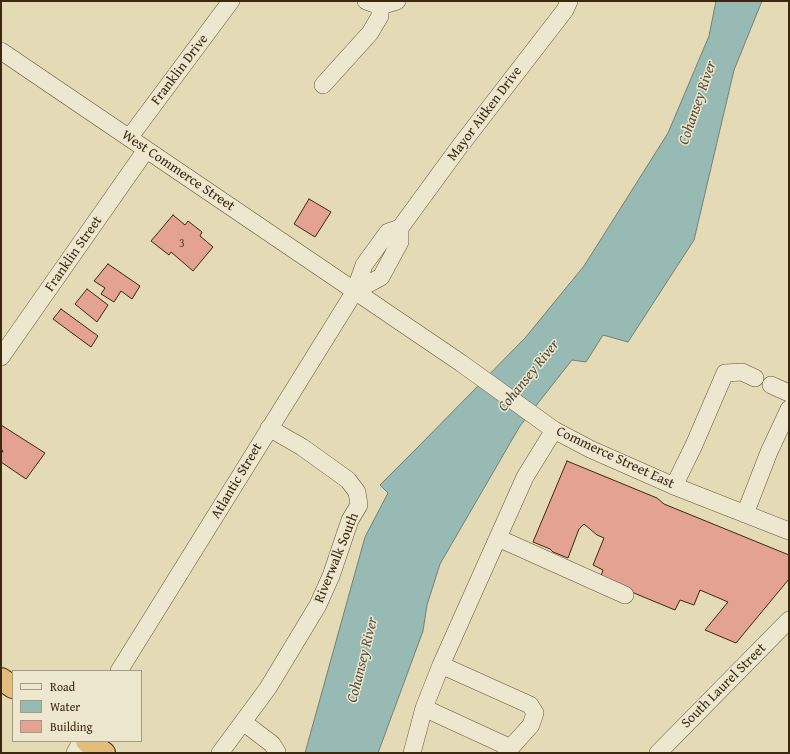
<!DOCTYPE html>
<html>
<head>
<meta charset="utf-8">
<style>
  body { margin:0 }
  #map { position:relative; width:790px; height:754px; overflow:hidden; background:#e4dab6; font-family:"Gentium Book Plus",serif }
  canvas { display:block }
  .frame { position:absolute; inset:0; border:2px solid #3c280e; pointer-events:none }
  .legend { position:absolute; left:12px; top:670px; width:130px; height:72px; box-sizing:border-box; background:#ede7d0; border:1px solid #a69b82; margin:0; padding:5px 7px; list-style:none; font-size:12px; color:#3c280e }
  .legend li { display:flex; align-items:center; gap:8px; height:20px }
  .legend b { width:20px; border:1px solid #a69b82 }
</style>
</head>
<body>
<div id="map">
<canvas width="790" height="754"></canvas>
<div class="frame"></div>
<ul class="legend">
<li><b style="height:5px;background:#ede7d0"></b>Road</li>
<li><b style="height:11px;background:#97bab4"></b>Water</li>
<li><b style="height:11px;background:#e3a292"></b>Building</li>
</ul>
</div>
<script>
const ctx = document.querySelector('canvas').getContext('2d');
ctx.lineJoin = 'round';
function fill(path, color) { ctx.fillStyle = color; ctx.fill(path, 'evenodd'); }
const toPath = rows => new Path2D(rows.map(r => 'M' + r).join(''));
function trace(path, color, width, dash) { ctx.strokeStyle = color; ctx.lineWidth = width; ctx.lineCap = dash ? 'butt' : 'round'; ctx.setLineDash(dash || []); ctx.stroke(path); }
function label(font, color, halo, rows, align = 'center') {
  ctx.font = font + ' "Gentium Book Plus",serif'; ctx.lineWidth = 3; ctx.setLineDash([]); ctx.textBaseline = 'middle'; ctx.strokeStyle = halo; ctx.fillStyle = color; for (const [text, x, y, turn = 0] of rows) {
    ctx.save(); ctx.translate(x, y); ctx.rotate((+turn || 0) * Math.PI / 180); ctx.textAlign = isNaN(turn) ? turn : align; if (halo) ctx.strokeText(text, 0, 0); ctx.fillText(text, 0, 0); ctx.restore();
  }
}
const water = toPath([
  [716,1,762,1,734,70,694,240,628,342,603,335,586,362,572,360,520,426,440,564,427,605,423,631,378,753,305,753,365,537,388,493,380,485,418,447,525,338,584,266,668,133,709,36,716,1]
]);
fill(water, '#97bab4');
trace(water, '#738072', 1);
const building = toPath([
  [309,199,331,212,315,237,294,224,309,199],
  [173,215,185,225,188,221,202,232,200,236,213,247,193,271,171,252,169,255,151,241,173,215],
  [108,264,140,286,132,299,121,291,114,302,101,294,105,288,94,281,108,264],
  [87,289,108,305,97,322,75,304,87,289],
  [61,309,98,336,91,347,53,319,61,309],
  [1,425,45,453,26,479,1,462,1,454,3,451,1,449,1,425],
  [567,461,657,498,664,504,789,555,789,579,736,643,705,630,728,602,700,590,694,605,680,600,675,610,600,579,603,570,593,565,604,538,597,535,584,524,579,529,568,558,553,552,550,549,533,542,567,461]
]);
fill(building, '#e3a292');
trace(building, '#3c280e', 1);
const minor = toPath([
  [366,1,380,6,397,1],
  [1,51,461,363,554,430,590,449,674,486,789,531],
  [323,85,370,33,380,16,380,6],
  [129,138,231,1],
  [355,291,381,277,400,242,400,228,460,146,565,10,569,1],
  [1,357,146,150],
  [771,385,789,393],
  [674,486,694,445,725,373,742,372,755,378],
  [745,514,769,452,789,409],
  [498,538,625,595],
  [441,665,530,705,535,713,531,725,506,753],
  [119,671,355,291,364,265,388,232,400,228],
  [424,708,511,748],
  [243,722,272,744,277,752,276,753],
  [75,753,81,741],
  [220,753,268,688,318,605,331,576,350,520,359,505,357,492,348,480,302,447,269,428],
  [412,753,424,708,441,665,525,477,554,430],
  [658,753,789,620]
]);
const highway = toPath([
  [1,679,13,687],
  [87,741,104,753]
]);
trace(minor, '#665438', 18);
trace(highway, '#3c280e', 24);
trace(minor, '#ede7d0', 17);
trace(highway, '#e2bd7b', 22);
label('12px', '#66462f', null, [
  ["3",182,244]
]);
label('14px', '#3c280e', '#ede7d0', [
  ["Franklin Drive",180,70,-53],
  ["Mayor Aitken Drive",485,114,-53],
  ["West Commerce Street",178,171,34],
  ["Franklin Street",74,254,-55],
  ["Commerce Street East",615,458,25],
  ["Atlantic Street",237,481,-59],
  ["Riverwalk South",337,558,-68],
  ["South Laurel Street",724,686,-45]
]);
label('italic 15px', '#534c38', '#ede7d0', [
  ["Cohansey River",698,103,-71],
  ["Cohansey River",529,376,-51],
  ["Cohansey River",363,660,-76]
]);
</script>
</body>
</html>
